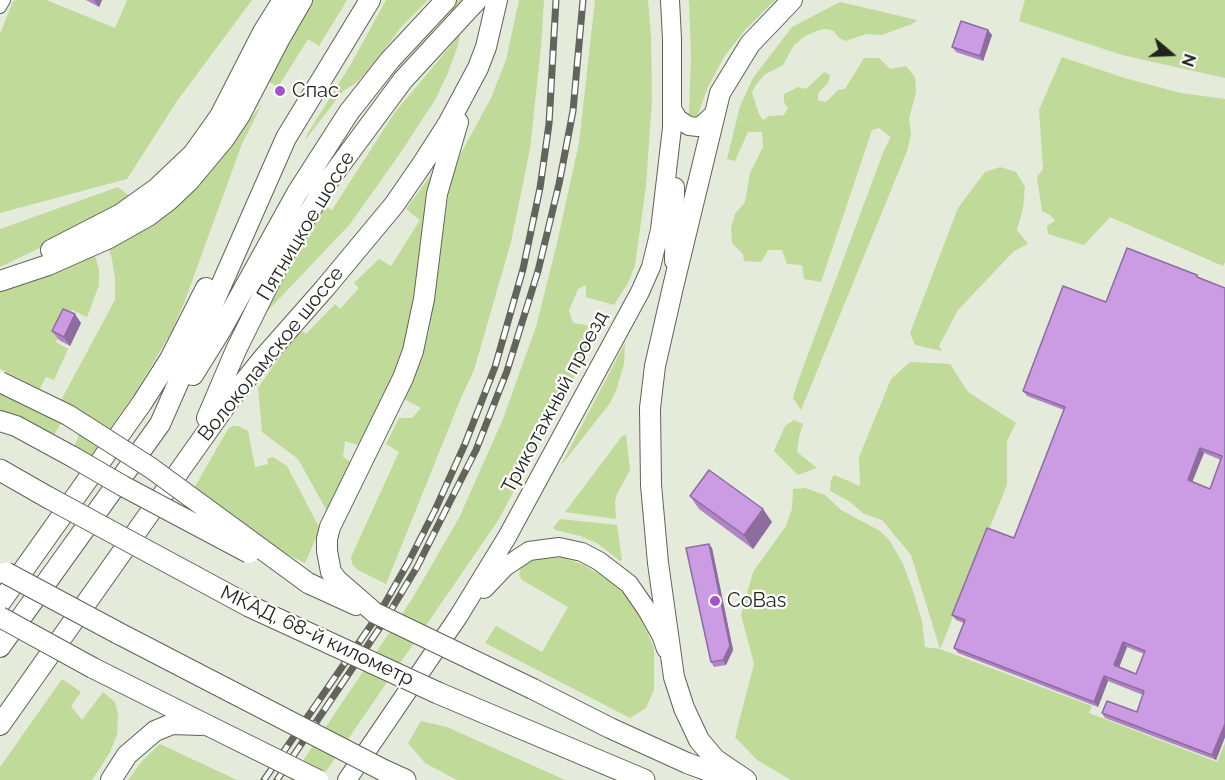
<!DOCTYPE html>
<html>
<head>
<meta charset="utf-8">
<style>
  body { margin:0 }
  #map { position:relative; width:1225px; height:780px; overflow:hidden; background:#e4ebda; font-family:Raleway,sans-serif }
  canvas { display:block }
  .north { position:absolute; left:1141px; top:24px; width:60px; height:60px; -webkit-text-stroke:4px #fff; paint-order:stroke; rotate:109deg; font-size:16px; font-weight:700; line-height:24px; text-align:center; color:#22251e }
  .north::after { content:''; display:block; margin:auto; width:21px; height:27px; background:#22251e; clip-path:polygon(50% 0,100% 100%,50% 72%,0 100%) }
</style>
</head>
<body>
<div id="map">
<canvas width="1225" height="780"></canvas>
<div class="north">N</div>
</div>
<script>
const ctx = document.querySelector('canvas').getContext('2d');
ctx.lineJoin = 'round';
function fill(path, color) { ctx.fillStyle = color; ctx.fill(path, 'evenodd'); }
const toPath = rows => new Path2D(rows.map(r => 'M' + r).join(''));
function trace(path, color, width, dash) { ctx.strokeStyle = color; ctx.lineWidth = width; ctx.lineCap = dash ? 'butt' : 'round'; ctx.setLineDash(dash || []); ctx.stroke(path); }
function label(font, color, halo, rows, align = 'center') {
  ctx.font = font + ' Raleway,sans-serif'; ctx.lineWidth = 4.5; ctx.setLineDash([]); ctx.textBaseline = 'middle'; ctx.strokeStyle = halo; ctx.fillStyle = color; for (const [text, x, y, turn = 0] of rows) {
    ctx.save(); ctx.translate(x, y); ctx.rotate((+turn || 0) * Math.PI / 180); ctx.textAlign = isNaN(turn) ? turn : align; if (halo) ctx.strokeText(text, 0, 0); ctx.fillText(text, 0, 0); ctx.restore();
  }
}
fill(toPath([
  [18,0,46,0,115,28,127,0,252,0,177,101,127,179,0,213,0,34,13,1],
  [296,0,347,0,319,46,308,39,278,87,255,74],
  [386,0,428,0,402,26,370,68,356,83,343,91,306,139,306,136,351,64],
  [451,0,468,0,457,48,447,75,435,100,399,155,350,224,261,318,323,205,332,210,395,112,454,42],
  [519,0,544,0,541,47,530,149,511,242,474,370,461,398,386,584,358,570,352,564,351,557,399,452,386,444,399,418,412,418,421,408,404,399,429,332,449,190,460,155,491,98,506,60],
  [595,0,648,0,651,35,652,100,646,186,635,265,628,283,614,305,586,297,586,285,578,289,569,310,573,323,587,325,592,343,499,519,320,780,290,780,412,599,459,518,503,419,536,327,557,243,579,143],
  [689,0,775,0,745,30,724,57,708,87,697,117,695,118,689,114,691,57],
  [1025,0,1225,0,1225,78,1122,55,1019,21],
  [840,2,917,20,912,24,882,35,867,34,845,41,838,37,834,31,827,29,819,30,805,36,794,45,783,65,764,75,755,86,752,93,759,114,763,120,769,116,784,115,788,108,784,102,784,94,798,87,806,89,824,72,830,75,828,83,818,93,818,100,826,102,838,90,845,89,864,58,879,58,890,69,906,66,915,77,916,92,909,119,911,134,907,151,801,410,793,398,797,384,884,150,891,137,879,128,872,130,821,282,804,279,802,265,787,264,782,250,768,250,761,262,744,261,743,254,732,243,731,228,735,214,745,202,750,173,763,147,762,132,748,132,735,161,727,159,740,106,753,78,792,27],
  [1062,57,1128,79,1181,93,1225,99,1225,262,1223,266,1110,217,1084,245,1048,234,1047,226,1055,221,1050,215,1042,211,1037,177,1043,169,1039,110],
  [262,104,242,144,184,303,172,331,135,393,91,456,74,447,78,438,78,431,63,420,53,436,0,410,0,389,53,415,115,300,115,279,112,259,108,247,235,138],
  [1000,167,1016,172,1025,187,1023,208,1017,230,1028,244,1014,251,958,310,939,346,942,351,915,345,910,333,958,208,985,172],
  [436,168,407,339,392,386,361,446,345,441,343,457,352,463,327,511,298,459,262,432,258,388,299,329,306,334,335,304,340,309,359,288,354,283,379,259,391,266,420,220,406,209],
  [118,187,132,198,44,246,0,267,0,229],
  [94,252,99,270,99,285,87,317,72,310,56,342,68,349,54,380,46,377,40,389,0,369,0,290],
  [625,343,624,364,616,391,610,403,560,467],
  [910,362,950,364,968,392,1016,423,1007,441,1007,485,940,649,1092,706,1089,713,1217,762,1225,743,1225,780,791,780,757,760,735,737,754,664,741,615,753,572,786,526,792,509,793,489,805,488,825,495,841,510,880,531,890,541,903,564,912,588,922,621,925,647,940,649,911,555,882,520,864,514,849,501,830,491,831,480,834,475,860,486,859,457,891,379],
  [794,420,803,424,799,437,797,452,817,468,798,475,774,451,785,426],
  [233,426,238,426,248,431,255,467,268,464,267,459,273,457,287,466,320,529,305,563,185,504,228,429],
  [626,435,630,470,617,494,615,501,616,519,565,512,622,436],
  [560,519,617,525,622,560,620,561,597,543,580,536,555,530,553,528],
  [548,557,564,558,582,564,599,574,614,584,631,600,640,616,654,648,654,690,646,708,630,718,485,643,496,626,542,652,568,607,522,580,519,575,520,569,524,563],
  [62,679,81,692,71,706,82,720,103,692,115,702,118,714,117,735,109,754,92,780,0,780,0,767],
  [421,721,447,727,565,780,457,780,425,763,408,743],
  [160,744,237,780,128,780,142,761]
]), '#c0da99');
const minor = toPath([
  [0,7,4,0]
]);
const secondary = toPath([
  [672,109,678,119,689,126,698,127,703,124,714,114],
  [674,261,675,187],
  [484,589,505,567,529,551,559,547,582,552,599,561,629,584,647,610,661,635,666,649],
  [347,780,458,617,507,537,640,292,651,267,660,230,672,128,672,39,670,0]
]);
const primary = toPath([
  [51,250,121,214,156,189,193,154,220,116,263,32,283,0],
  [0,281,48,265,109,238,148,216,169,200,189,181,224,139,240,115,280,38,302,0],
  [193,375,221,330,297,193,349,112,390,60,446,0],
  [207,418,236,350,279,263,326,184,403,80,477,0],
  [0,421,16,426,73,457],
  [308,583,356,605],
  [0,603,142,403,170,359,206,288],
  [375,613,337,580,331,572,327,551,327,539,330,527,403,378,413,351,424,299,437,194,458,122],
  [0,647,160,424,286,138,370,0],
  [93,668,209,726],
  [533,689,610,728,687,763,733,780],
  [0,725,231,398,265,356,325,288,394,205,423,163,448,124,478,68,486,47,497,0],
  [111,780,127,755,155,731,172,724,201,725],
  [746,780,715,759,699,740,684,708,674,677,658,563,651,485,650,408,655,366,673,287,720,93,750,44,792,0]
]);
const trunk = toPath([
  [0,470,49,498],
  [118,633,232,692],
  [438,693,644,780],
  [383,770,405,780]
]);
trace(minor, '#5e6455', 14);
trace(secondary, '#5e6455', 20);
trace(primary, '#5e6455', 22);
trace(trunk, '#5e6455', 23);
trace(minor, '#fff', 12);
trace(secondary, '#fff', 18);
trace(primary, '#fff', 20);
trace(trunk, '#fff', 21);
const rail = toPath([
  [264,780,380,612,409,561,435,510,465,444,495,367,523,269,540,188,549,124,556,0],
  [277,780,385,620,417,567,476,450,507,371,538,271,559,184,573,111,583,0]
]);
trace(rail, '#61655b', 7);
trace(rail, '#fff', 4.5, [14]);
const primaryBridge = toPath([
  [0,382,68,415,151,468,308,583],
  [73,457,123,486,249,553],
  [375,613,533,689],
  [0,617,93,668],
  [209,726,318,780]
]);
const trunkBridge = toPath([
  [49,498,249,606,438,693],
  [6,573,118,633],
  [232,692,383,770]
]);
trace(primaryBridge, '#5e6455', 22, []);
trace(trunkBridge, '#5e6455', 23, []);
trace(primaryBridge, '#fff', 20);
trace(trunkBridge, '#fff', 21);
fill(toPath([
  [86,0,102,0,99,7],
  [988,30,992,35,983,61,956,52,952,47],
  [1197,275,1199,278,1225,288,1225,737,1216,760,1105,718,1102,713,1137,712,1143,695,1108,681,1098,707,958,653,954,648,964,623,956,620,952,615,1014,538,1064,410,1027,396,1023,391,1106,302],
  [1204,453,1221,460,1210,489,1192,482],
  [1127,647,1144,654,1136,674,1119,667],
  [81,323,70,346,59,340,52,331],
  [690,496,772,522,753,549,699,509],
  [712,548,733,650,726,665,714,667,711,662]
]), '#af85c3');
fill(toPath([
  [94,0,102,0,99,7],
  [988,30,992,35,983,61,980,56],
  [75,314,81,323,70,346,64,337],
  [1200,448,1204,453,1191,485,1188,480],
  [763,509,772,522,753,549,744,535],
  [709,544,712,548,733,650,726,665,723,660],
  [1123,642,1127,647,1118,670,1114,665],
  [1104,676,1108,681,1098,707,1094,702],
  [1225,724,1225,737,1216,760,1212,755]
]), '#8e6c9f');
const building = toPath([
  [961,21,988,30,980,56,952,47,961,21],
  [1127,248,1197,275,1197,277,1225,288,1225,724,1212,755,1102,713,1107,701,1137,712,1144,691,1104,676,1094,702,954,648,965,620,952,615,987,528,1014,538,1065,407,1023,391,1063,286,1106,302,1127,248],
  [1200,448,1222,456,1210,489,1188,480,1200,448],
  [1123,642,1145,651,1136,674,1114,665,1123,642],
  [63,309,75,314,64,337,52,331,63,309],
  [709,470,763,509,744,535,690,496,709,470],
  [709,544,730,646,723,660,711,662,686,548,709,544]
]);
fill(building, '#cb9be3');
trace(building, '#8e6c9f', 1.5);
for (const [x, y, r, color] of [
  [280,91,6,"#a355c6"],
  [715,601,6,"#a355c6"]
]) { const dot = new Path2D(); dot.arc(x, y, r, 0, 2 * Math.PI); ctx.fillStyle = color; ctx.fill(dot); trace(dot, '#fff', 2); }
label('20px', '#22251e', '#fff', [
  ["Спас",292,91],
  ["CoBas",727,601]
], 'left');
label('20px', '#22251e', '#fff', [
  ["Пятницкое шоссе",306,226,-59],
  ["Волоколамское шоссе",271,354,-51],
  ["Трикотажный проезд",555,402,-62],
  ["МКАД, 68-й километр",317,636,25]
]);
</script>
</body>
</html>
